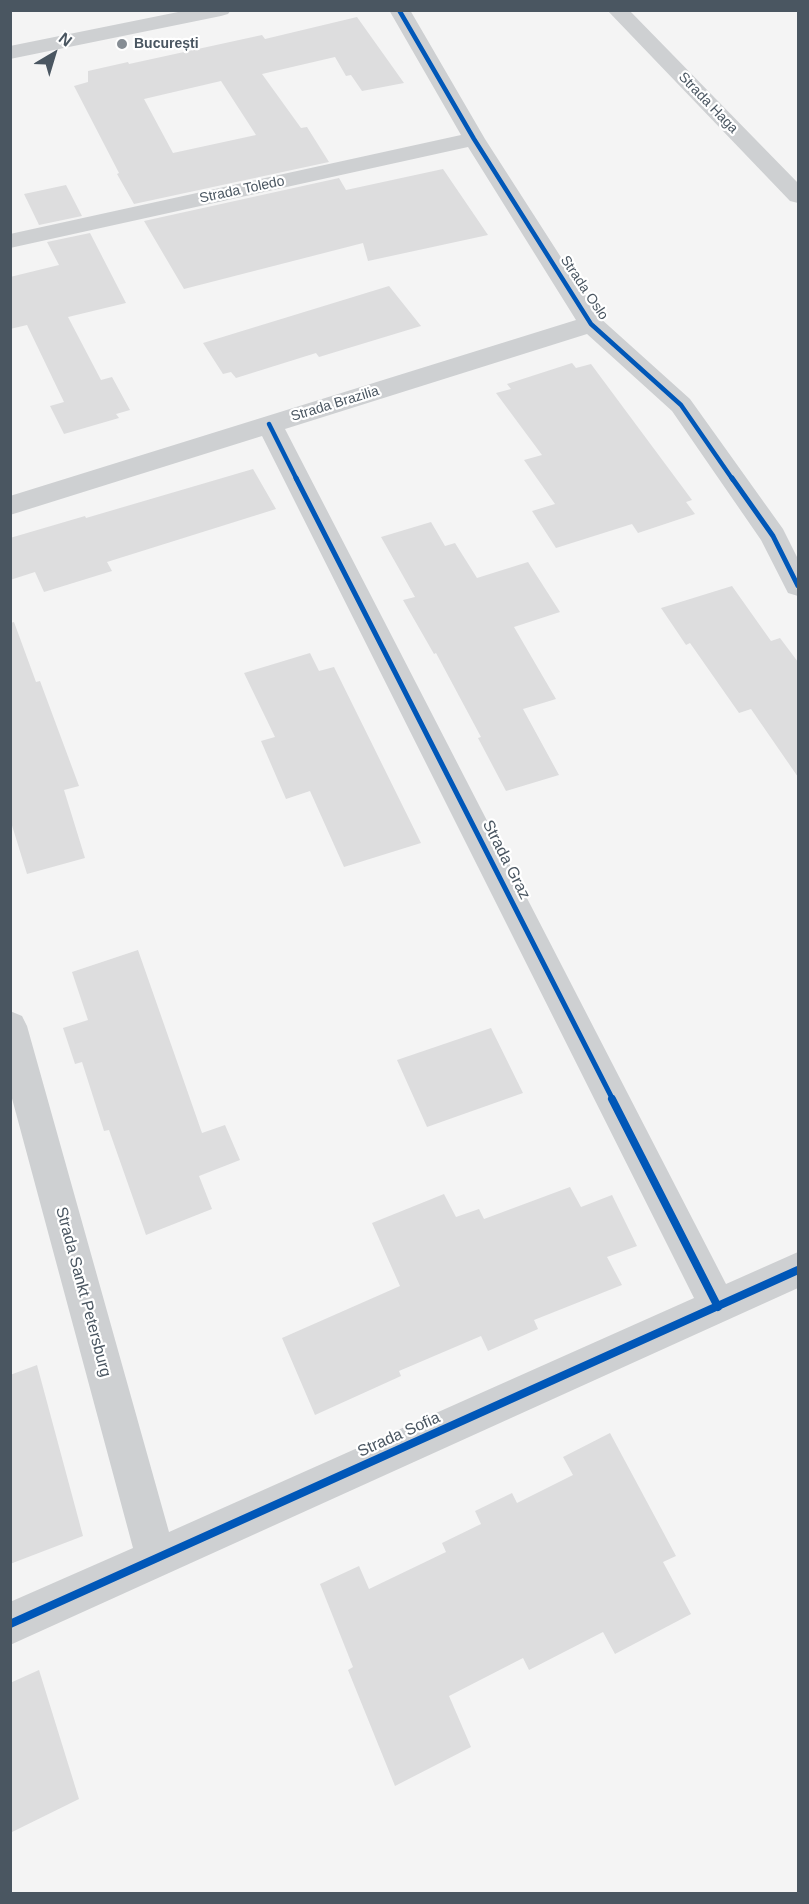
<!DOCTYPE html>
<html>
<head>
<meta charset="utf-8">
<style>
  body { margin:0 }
  #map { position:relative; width:809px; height:1904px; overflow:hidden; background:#f4f4f4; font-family:Arial,sans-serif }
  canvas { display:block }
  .frame { position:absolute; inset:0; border:12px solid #4a5661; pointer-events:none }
  .north { position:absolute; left:24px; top:24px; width:60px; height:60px; -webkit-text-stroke:4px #fff; paint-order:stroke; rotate:38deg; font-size:16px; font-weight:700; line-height:24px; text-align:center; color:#4a5661 }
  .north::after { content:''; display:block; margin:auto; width:21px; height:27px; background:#4a5661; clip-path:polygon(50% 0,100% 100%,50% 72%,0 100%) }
</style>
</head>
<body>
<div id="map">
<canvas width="809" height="1904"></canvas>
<div class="frame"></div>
<div class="north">N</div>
</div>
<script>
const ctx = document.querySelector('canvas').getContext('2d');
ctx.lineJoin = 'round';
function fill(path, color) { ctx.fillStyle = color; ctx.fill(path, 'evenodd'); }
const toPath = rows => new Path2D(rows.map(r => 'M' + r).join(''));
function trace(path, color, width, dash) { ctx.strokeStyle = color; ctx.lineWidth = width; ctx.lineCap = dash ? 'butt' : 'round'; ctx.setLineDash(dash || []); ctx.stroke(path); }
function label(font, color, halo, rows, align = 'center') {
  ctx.font = font + ' Arial,sans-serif'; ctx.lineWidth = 4.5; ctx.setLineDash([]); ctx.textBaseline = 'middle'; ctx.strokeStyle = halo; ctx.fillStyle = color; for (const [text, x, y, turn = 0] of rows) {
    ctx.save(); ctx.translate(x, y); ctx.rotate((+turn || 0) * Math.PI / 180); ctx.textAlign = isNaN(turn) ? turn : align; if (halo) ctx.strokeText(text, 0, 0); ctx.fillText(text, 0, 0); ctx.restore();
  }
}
fill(toPath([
  [357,17,404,83,362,91,351,75,346,76,335,57,262,74,301,128,307,127,329,162,134,204,117,174,119,173,74,86,88,82,88,71,128,62,129,64,262,35,265,39],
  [221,81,256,135,173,153,144,99],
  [443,169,488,235,368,261,363,243,184,289,144,221,339,178,346,190],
  [66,185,82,216,39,225,24,194],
  [90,233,126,303,68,317,101,380,112,377,130,410,116,414,119,418,64,434,50,406,64,402,27,325,10,329,10,277,59,265,47,242],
  [389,286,421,326,319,357,316,353,236,378,231,372,223,374,203,343],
  [572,363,576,368,591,364,692,500,686,502,695,514,638,533,632,524,556,548,532,511,555,504,524,460,542,455,496,393,511,389,507,384],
  [253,469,276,509,107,562,112,571,44,592,35,572,10,580,10,538,85,516,86,518],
  [431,522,445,546,455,543,477,578,528,562,560,612,514,627,556,699,523,709,559,775,506,791,478,738,481,737,436,653,434,654,403,600,415,597,381,537],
  [732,586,771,641,780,638,798,662,798,777,751,709,739,713,690,643,686,645,661,608],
  [14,622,36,682,40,681,79,786,64,790,85,858,27,874,10,819,10,623],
  [310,653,319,671,334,667,421,843,344,867,310,791,286,799,261,741,275,737,244,673],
  [138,950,202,1133,225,1125,240,1160,199,1176,212,1209,146,1235,109,1130,104,1131,82,1062,75,1064,63,1028,88,1020,72,972],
  [491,1028,523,1093,427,1127,397,1060],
  [570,1187,581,1207,612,1195,637,1246,607,1257,622,1285,534,1320,538,1329,488,1351,481,1336,399,1371,401,1376,315,1415,282,1338,400,1286,372,1223,444,1194,456,1217,479,1209,484,1219],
  [37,1365,83,1536,10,1564,10,1375],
  [610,1433,676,1556,663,1562,691,1614,615,1654,603,1632,529,1670,523,1658,449,1696,471,1747,395,1786,348,1670,353,1667,320,1584,359,1566,369,1589,446,1552,442,1543,481,1524,475,1511,512,1493,517,1503,573,1475,563,1457],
  [39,1670,79,1799,10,1833,10,1683]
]), '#ddddde');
fill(toPath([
  [188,10,231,10,228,14,221,16,10,59,10,46,188,10],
  [389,10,410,10,485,139,600,318,690,399,783,529,798,559,798,596,788,593,761,540,672,411,587,334,285,429,726,1284,798,1252,798,1288,10,1645,10,1602,133,1548,10,1091,10,1011,22,1016,27,1026,169,1532,694,1298,262,436,10,515,10,496,576,320,468,147,10,248,10,234,461,135,389,10],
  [607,10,629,10,798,183,798,203,790,201,607,10]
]), '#ced0d2');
trace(toPath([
  [399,10,474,139,591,324,681,405,733,480],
  [269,424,297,480]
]), '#0057b8', 4.5);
trace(toPath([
  [296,478,613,1100],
  [732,478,773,536,798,586]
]), '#0057b8', 5);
trace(toPath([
  [612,1099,718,1307],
  [10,1624,798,1270]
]), '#0057b8', 8);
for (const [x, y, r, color] of [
  [122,44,6,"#868d94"]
]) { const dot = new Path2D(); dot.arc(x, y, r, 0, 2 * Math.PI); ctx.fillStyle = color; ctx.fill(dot); trace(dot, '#fff', 2); }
label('bold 14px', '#4a5661', '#fff', [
  ["București",134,44]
], 'left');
label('14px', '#4a5661', '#fff', [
  ["Strada Haga",708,103,46],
  ["Strada Toledo",242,190,-12],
  ["Strada Oslo",584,288,56],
  ["Strada Brazilia",335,404,-17]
]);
label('16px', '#4a5661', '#fff', [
  ["Strada Graz",506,860,63],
  ["Strada Sankt Petersburg",83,1292,75],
  ["Strada Sofia",399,1435,-24]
]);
</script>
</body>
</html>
